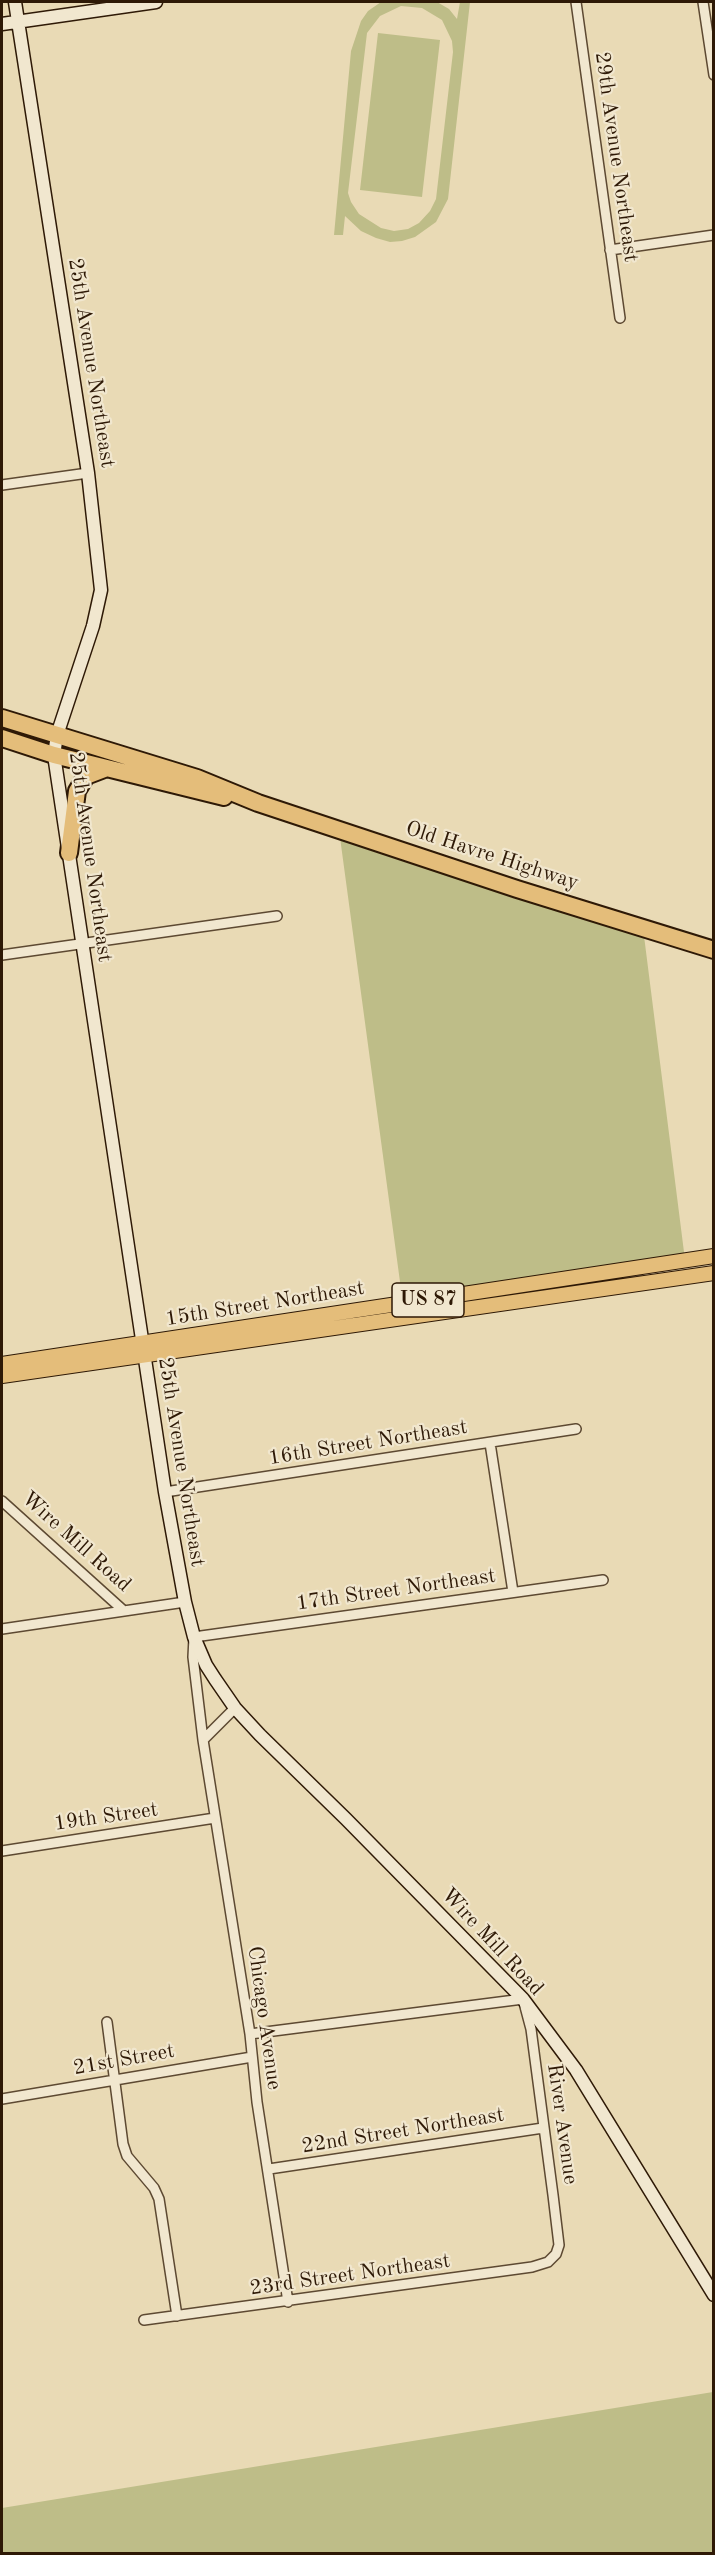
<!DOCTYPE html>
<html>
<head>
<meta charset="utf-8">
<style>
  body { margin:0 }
  #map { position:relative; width:715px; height:2555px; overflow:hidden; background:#e9dab5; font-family:"Old Standard TT",serif }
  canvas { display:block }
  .frame { position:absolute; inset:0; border:3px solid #2e1906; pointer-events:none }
</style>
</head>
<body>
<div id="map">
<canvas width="715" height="2555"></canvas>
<div class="frame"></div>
</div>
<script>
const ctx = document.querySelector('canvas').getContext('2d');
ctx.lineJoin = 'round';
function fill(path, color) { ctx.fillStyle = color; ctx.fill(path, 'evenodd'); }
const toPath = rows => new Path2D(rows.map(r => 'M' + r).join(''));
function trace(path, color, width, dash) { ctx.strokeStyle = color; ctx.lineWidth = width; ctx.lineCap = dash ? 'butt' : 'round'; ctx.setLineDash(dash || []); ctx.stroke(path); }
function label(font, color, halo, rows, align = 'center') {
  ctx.font = font + ' "Old Standard TT",serif'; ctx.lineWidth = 4.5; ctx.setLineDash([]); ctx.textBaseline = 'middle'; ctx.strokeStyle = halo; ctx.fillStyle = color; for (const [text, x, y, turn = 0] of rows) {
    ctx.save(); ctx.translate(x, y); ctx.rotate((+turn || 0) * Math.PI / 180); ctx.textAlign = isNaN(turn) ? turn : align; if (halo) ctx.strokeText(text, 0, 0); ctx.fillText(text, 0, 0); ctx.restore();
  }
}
fill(toPath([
  [381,2,437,2,449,9,457,19,460,2,470,2,448,199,436,222,415,237,402,241,390,242,376,238,361,231,345,216,343,235,334,235,351,51,361,21,368,11],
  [401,6,422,8,442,20,452,41,453,52,436,199,430,211,419,223,408,229,394,231,381,228,359,214,351,202,348,193,367,33,380,16],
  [378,33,440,40,422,197,360,190],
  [339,830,643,928,685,1260,403,1304],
  [713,2392,713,2553,2,2553,2,2508]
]), '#bebd88');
const street = toPath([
  [576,2,620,318],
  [703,2,714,75],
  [610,250,714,235],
  [2,485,88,473],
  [2,955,277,916],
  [490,1443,513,1592],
  [165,1492,576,1429],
  [2,1501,124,1611],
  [2,1629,185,1602],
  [203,1740,235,1708],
  [2,1851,215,1818],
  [107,2022,123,2144,127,2156,154,2188,159,2199,177,2316],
  [2,2099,252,2057],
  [269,2169,543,2128],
  [288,2302,257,2102,250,2034,203,1740,193,1657,194,1637,603,1580],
  [144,2320,532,2267,548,2262,556,2254,559,2245,553,2195,531,2029,523,1999,250,2034]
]);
const secondary = toPath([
  [15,2,88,473,101,590,93,626,57,735,54,755,165,1492,185,1602,194,1637,206,1665,215,1679,235,1708,260,1735,346,1819,523,1999,576,2070,714,2295],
  [2,24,156,2]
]);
const primary = toPath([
  [2,1364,714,1256],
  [2,1376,714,1273]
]);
const highway = toPath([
  [2,718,197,778,258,803,517,889,714,950],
  [2,738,54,755,224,797],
  [69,853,77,791,86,776,107,768]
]);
trace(street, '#5d4932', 12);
trace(secondary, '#2e1906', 15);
trace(primary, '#2e1906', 16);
trace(highway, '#2e1906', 20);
trace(street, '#f1e7cf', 9);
trace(secondary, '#f1e7cf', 12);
trace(primary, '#e4bd7a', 14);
trace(highway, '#e4bd7a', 16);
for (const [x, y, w] of [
  [428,1300,72]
]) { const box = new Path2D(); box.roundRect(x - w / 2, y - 17, w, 34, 4.5); ctx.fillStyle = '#f1e7cf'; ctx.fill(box); trace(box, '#2e1906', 1.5); }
label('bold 20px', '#2e1906', null, [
  ["US 87",428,1300]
]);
label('21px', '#2e1906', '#f1e7cf', [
  ["29th Avenue Northeast",616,157,82],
  ["25th Avenue Northeast",91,363,81],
  ["Old Havre Highway",492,856,18],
  ["25th Avenue Northeast",90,857,82],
  ["15th Street Northeast",265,1304,-9],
  ["16th Street Northeast",368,1443,-9],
  ["25th Avenue Northeast",181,1462,81],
  ["Wire Mill Road",76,1542,42],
  ["17th Street Northeast",396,1590,-8],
  ["19th Street",106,1817,-8],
  ["Wire Mill Road",492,1942,47],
  ["Chicago Avenue",264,2018,82],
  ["21st Street",124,2060,-10],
  ["River Avenue",562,2124,82],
  ["22nd Street Northeast",403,2131,-9],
  ["23rd Street Northeast",350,2275,-8]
]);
</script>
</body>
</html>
